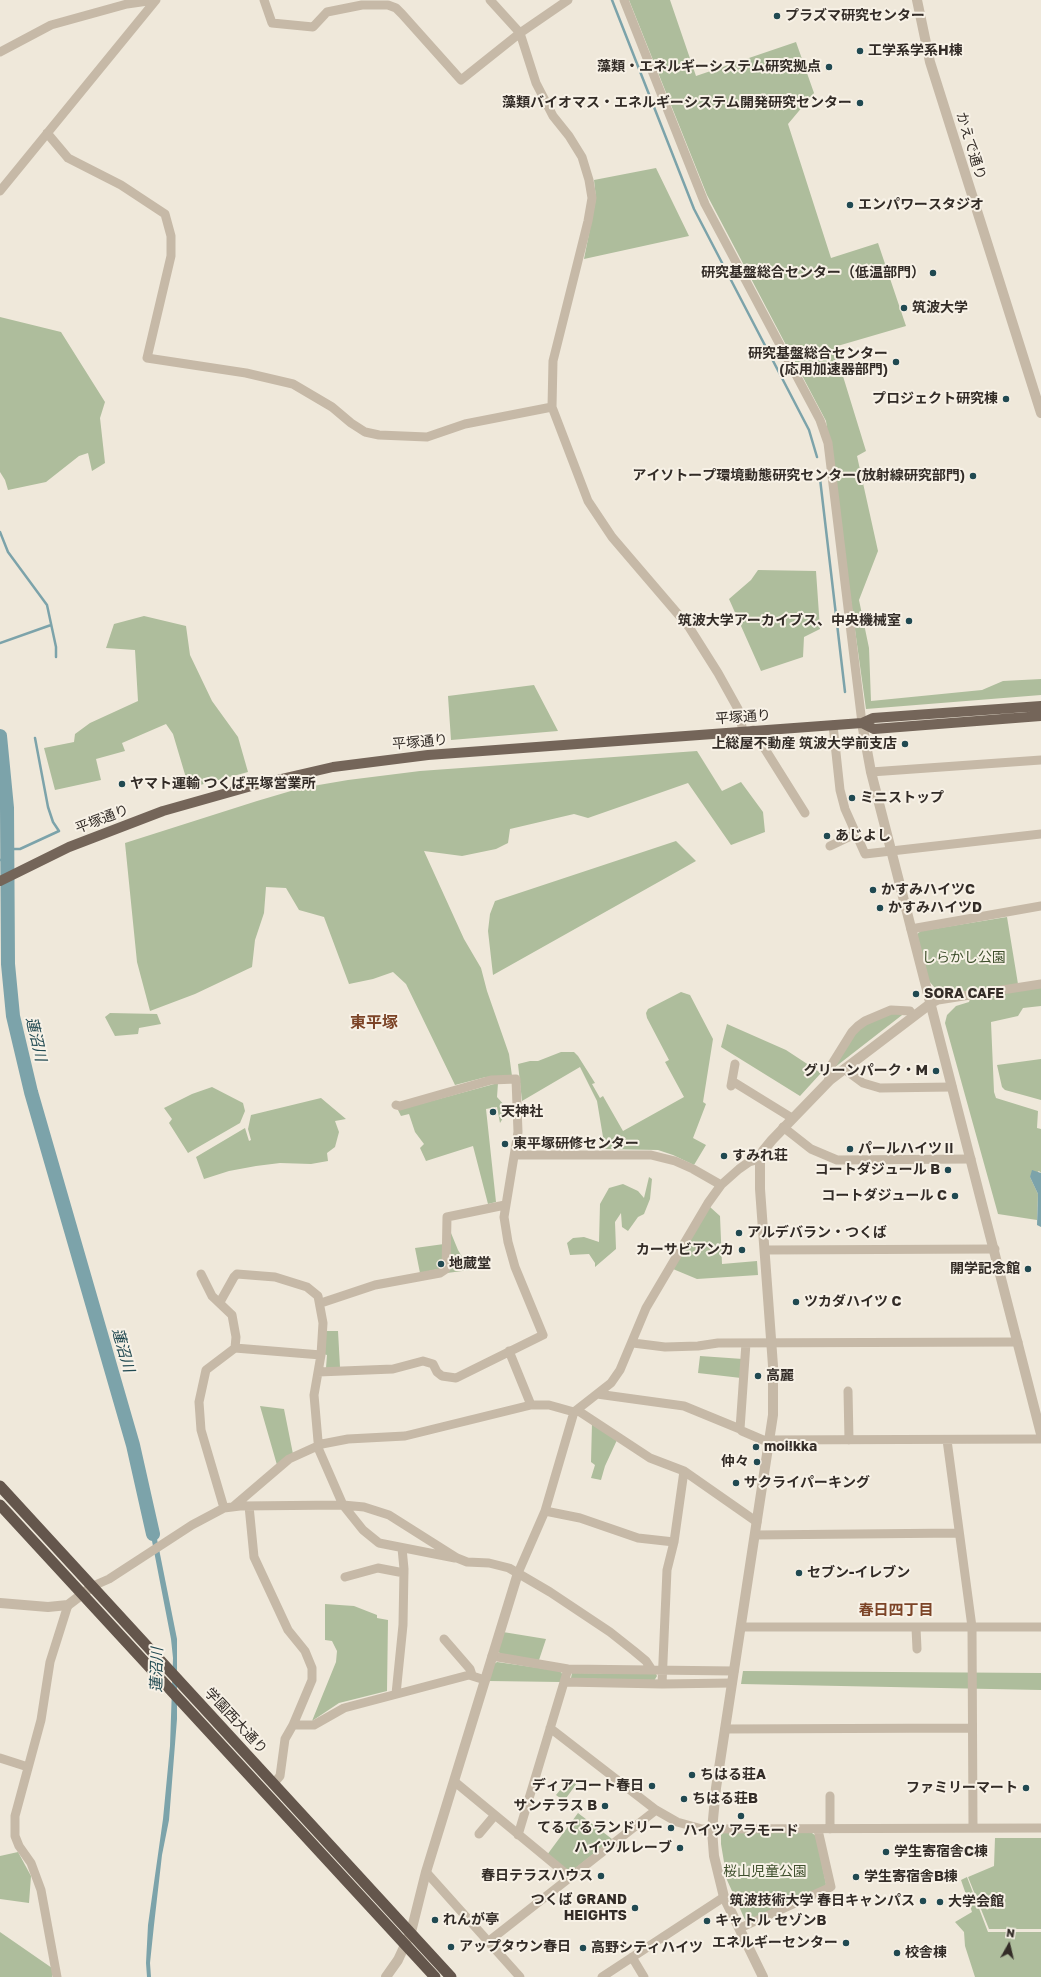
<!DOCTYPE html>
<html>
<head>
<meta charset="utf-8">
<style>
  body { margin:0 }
  #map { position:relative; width:1041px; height:1977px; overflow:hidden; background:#efe8da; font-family:"Golos Text",sans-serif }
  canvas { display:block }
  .north { position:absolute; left:989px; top:1925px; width:40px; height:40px; -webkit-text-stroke:3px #f7f1e6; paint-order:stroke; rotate:8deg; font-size:11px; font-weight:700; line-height:16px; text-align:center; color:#332c27 }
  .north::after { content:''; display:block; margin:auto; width:14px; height:18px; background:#332c27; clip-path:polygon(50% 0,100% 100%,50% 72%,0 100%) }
</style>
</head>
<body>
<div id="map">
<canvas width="1041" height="1977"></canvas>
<div class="north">N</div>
</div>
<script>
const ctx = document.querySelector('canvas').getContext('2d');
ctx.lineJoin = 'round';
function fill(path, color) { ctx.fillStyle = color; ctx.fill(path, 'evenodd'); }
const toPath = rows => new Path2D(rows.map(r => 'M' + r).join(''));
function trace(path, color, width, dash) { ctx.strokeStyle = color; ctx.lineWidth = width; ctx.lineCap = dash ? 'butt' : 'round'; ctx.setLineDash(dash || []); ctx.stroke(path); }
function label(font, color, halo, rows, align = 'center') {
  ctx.font = font + ' "Golos Text","Noto Sans JP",sans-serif'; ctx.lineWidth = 4; ctx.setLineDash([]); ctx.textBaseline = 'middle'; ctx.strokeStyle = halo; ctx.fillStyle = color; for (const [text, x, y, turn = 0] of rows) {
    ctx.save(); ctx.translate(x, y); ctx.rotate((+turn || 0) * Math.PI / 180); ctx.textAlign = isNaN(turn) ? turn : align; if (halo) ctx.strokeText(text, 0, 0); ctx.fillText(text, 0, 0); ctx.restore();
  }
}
fill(toPath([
  [629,0,670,0,696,76,796,42,814,93,788,124,831,258,878,243,906,326,834,347,866,451,857,456,878,551,859,600,869,648,871,701,982,690,1003,681,1041,679,1041,695,866,709,826,421,707,195],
  [656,168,689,236,584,259,596,198,594,180],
  [0,317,61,332,105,402,100,418,105,463,92,471,88,453,79,456,46,482,8,490,5,480,0,472],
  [758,570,816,571,820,629,804,637,803,657,761,671,729,599,751,580],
  [144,616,186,626,190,655,212,701,238,737,248,772,189,788,173,734,166,724,122,743,125,751,96,759,101,780,55,790,44,748,74,742,75,734,90,723,138,701,135,650,106,648,114,624],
  [534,685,558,731,451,740,448,696],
  [697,751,722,791,741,782,763,812,765,832,731,845,688,783,588,818,574,814,510,829,508,843,496,849,462,856,424,851,464,939,481,968,487,991,509,1054,512,1076,486,1077,455,1085,406,984,393,972,373,979,349,984,324,917,299,910,286,888,266,887,264,913,255,940,252,967,195,994,150,1011,137,962,125,843,257,801,301,788,348,780,420,771],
  [676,841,696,861,493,975,488,931,490,914,495,901],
  [1007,917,1018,984,941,995,929,981,917,934,921,931],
  [1041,987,1041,1006,1023,1008,1018,1016,991,1022,994,1092,996,1098,1038,1111,1037,1128,1041,1129,1041,1173,1039,1171,1030,1177,1038,1194,1037,1220,998,1214,945,1023,947,1015,956,1006,969,1002,970,999],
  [681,992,690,995,713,1039,703,1102,706,1104,693,1138,706,1145,694,1165,673,1155,658,1150,605,1149,597,1101,580,1067,522,1101,518,1064,530,1061,538,1061,561,1052,574,1052,578,1056,595,1083,592,1084,600,1098,603,1096,623,1131,684,1097,665,1062,669,1060,647,1018,646,1013,648,1009],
  [891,1012,906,1012,830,1071,857,1028],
  [110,1013,157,1014,161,1024,139,1028,138,1034,115,1036,105,1017],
  [727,1024,786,1050,821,1073,800,1096,721,1047],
  [1041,1059,1041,1100,1005,1090,1002,1087,997,1065],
  [498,1083,497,1097,505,1106,506,1113,500,1123,497,1107,486,1109,496,1202,488,1204,473,1146,426,1161,420,1148,424,1144,415,1132,409,1114,401,1116,398,1110],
  [212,1087,243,1103,245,1111,240,1123,188,1153,169,1123,172,1119,164,1108,192,1094],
  [321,1098,346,1119,335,1121,339,1132,335,1147,327,1153,328,1161,311,1164,280,1163,256,1166,229,1171,204,1179,196,1157,245,1128,249,1141,251,1140,248,1129,251,1115],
  [649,1177,652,1179,650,1199,644,1214,638,1217,628,1231,622,1227,621,1213,615,1222,616,1249,595,1267,595,1263,589,1254,570,1255,567,1243,573,1238,584,1237,599,1242,600,1204,609,1188,623,1184,638,1191,644,1198],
  [710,1207,720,1216,722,1264,757,1261,758,1275,697,1279,673,1269],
  [451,1233,458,1250,470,1270,447,1273],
  [444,1244,443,1268,420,1273,415,1248],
  [326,1331,338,1331,340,1367,326,1368,327,1355,323,1354],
  [700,1356,743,1359,741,1378,698,1373],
  [260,1406,284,1409,293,1454,277,1465],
  [592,1423,617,1440,605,1466,601,1480,591,1478,595,1465,591,1462],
  [325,1604,354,1606,377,1615,377,1618,388,1620,387,1691,339,1703,312,1721,336,1662,337,1651,332,1641,325,1640],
  [503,1632,546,1639,539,1660,501,1655,498,1651],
  [497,1662,560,1671,563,1675,561,1682,489,1681,494,1664],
  [743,1671,1041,1673,1041,1690,741,1684],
  [572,1673,656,1674,657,1676,654,1681,571,1678],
  [570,1778,577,1783,564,1801,556,1795],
  [578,1813,612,1839,572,1871,567,1870,547,1855],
  [723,1833,812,1833,816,1836,826,1884,825,1887,746,1922,727,1880,721,1844,721,1834],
  [995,1838,1041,1838,1041,1929,989,1929,968,1877,994,1866],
  [18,1852,31,1876,29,1903,0,1899,0,1856],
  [967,1877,988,1932,1041,1932,1041,1977,975,1977,965,1946,964,1932,955,1922,972,1912,961,1880],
  [0,1932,52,1968,52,1977,0,1977]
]), '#aebd9c');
fill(toPath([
  [1032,1170,1041,1173,1041,1227,1037,1225,1038,1194,1030,1177],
  [152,1514,177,1639,177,1719,169,1820,162,1855,154,1925,150,1963,151,1977,147,1977,146,1963,148,1925,163,1819,170,1746,173,1658,171,1639,147,1515]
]), '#7ca3aa');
trace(toPath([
  [612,0,694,209,809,430,817,457],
  [819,470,845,692],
  [0,532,8,552,47,605,56,647,56,657],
  [0,643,51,625],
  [8,849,20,849,59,831,53,822,48,807,35,738],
  [0,860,7,859]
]), '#7ca3aa', 2.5);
trace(toPath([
  [0,736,7,808,8,964,13,1016,31,1092,133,1445,153,1534]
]), '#7ca3aa', 14);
trace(toPath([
  [264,0,272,23,313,27,327,12,362,5,388,5,396,8,402,14,461,80,520,33,568,0],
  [490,0,520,33,536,83,553,116,569,136,582,157,589,180,592,198,588,221,553,361,552,407,588,501,612,537,689,627,718,673,738,709,743,731],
  [624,0,705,204,820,420,828,443,862,723],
  [0,52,51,25,127,4,155,0],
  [47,133,68,158,121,185,165,214,171,236,171,256,147,358,246,373,293,384,332,407,351,423,365,432,379,435,427,437,465,424,552,407],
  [0,191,156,0],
  [833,725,840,790,845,809,865,854,1041,834],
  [753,730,805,813],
  [871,772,1041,760],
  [830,846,855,834],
  [911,929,1041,906],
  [930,1004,938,1000,1041,984],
  [844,1069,863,1083,880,1088,952,1087],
  [830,1080,827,1074,829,1069,852,1032,858,1026,865,1021,891,1010,910,1011,913,1016],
  [732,1081,792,1118],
  [731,1086,735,1064],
  [783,1127,811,1149,837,1160,971,1159],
  [515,1155,651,1155,675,1161,693,1169,721,1185],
  [765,1250,995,1249],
  [201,1274,212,1296,232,1315,236,1337,235,1348],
  [220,1302,234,1277,237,1274,275,1277,307,1287,318,1296,323,1323,321,1355,314,1395,318,1441,319,1450,343,1505,363,1530,379,1543,455,1558],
  [321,1303,375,1285,440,1273,446,1269,447,1217,505,1205],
  [633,1343,665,1347,698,1346,718,1343,1018,1342],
  [509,1351,531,1405],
  [318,1372,393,1369,423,1361,433,1364,437,1372,442,1376,456,1378,543,1335,515,1267,508,1242,504,1217,518,1132,516,1079,491,1080,400,1106,396,1105],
  [848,1391,849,1440],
  [597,1394,684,1406,740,1429,742,1431,763,1440,1041,1439],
  [577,1410,650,1458,684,1471,757,1522],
  [740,1429,746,1343],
  [947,1440,972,1627,973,1828],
  [234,1506,289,1459,322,1444,348,1439,405,1436,531,1405,549,1405,574,1412],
  [249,1506,254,1557,288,1630,305,1651,312,1668,312,1680,293,1725,285,1739,280,1776,274,1783],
  [224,1508,201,1430,199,1402,206,1370,235,1348,321,1355],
  [545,1511,580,1518,638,1538,674,1542],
  [755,1535,959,1533],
  [518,1573,545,1511,574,1412,611,1383,620,1370,646,1308,708,1203,721,1185,739,1169,749,1162,760,1159],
  [345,1577,378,1568,404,1573],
  [93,1586,109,1579,192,1525,224,1508,240,1506,343,1505,364,1507,389,1515,457,1558,467,1562,489,1563,509,1568,550,1592,610,1632,634,1651,646,1661,652,1670],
  [741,1627,1041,1627],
  [916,1628,917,1649],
  [444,1639,470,1669,472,1675],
  [492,1656,568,1669,734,1671],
  [564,1682,662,1684,732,1683],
  [662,1684,667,1570,674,1542,684,1471],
  [396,1694,403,1625,404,1569,402,1548],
  [293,1725,314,1725,344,1708,469,1675,485,1680],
  [550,1728,656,1810,677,1822,702,1829,1041,1828],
  [725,1729,972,1728],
  [0,1758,28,1767],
  [455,1782,570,1877],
  [830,1796,830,1829],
  [479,1834,495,1815],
  [518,1835,568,1669],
  [426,1872,520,1977],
  [740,1928,831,1887,818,1830],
  [489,1941,656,1810],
  [632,1957,644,1977],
  [57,1977,41,1890,31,1863,19,1846,15,1836,15,1816,41,1720,50,1662,68,1605],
  [602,1977,724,1897]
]), '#c6b9a7', 9);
trace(toPath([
  [917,0,930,62,1041,413],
  [862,723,871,772,1041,1434],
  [0,1603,48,1607,68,1605,93,1586],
  [386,1977,398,1960,411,1932,426,1872,518,1573],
  [763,1977,724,1897,714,1856,712,1830,716,1788,773,1415,773,1366,760,1189,760,1159,763,1151,772,1140,830,1080,930,1004]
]), '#c6b9a7', 10);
trace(toPath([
  [862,723,874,729,1041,716],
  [0,881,69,847,163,811,255,785,333,767,428,755,862,723,873,718,1041,706]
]), '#746559', 10);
trace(toPath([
  [0,1486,451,1977],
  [0,1505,435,1977]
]), '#64564c', 11);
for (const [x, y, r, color] of [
  [777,16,4,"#204951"],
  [860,51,4,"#204951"],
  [829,67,4,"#204951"],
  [860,103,4,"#204951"],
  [850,205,4,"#204951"],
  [933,273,4,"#204951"],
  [904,308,4,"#204951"],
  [896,362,4,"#204951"],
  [1006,399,4,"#204951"],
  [973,476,4,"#204951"],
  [909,621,4,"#204951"],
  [905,744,4,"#204951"],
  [122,784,4,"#204951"],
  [852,798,4,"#204951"],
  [827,836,4,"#204951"],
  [873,890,4,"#204951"],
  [880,908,4,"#204951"],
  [916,994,4,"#204951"],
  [936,1071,4,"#204951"],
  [493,1112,4,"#204951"],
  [505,1144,4,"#204951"],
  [850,1149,4,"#204951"],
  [724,1156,4,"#204951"],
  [948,1170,4,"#204951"],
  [955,1196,4,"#204951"],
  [739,1233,4,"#204951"],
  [742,1250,4,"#204951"],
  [441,1264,4,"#204951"],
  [1028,1269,4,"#204951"],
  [796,1302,4,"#204951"],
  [758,1376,4,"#204951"],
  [756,1447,4,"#204951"],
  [757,1462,4,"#204951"],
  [736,1483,4,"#204951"],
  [799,1573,4,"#204951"],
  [692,1775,4,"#204951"],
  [652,1786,4,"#204951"],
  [1026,1788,4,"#204951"],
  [684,1799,4,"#204951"],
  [605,1806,4,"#204951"],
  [741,1816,4,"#204951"],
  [671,1828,4,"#204951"],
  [680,1848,4,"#204951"],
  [886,1852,4,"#204951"],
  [601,1876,4,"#204951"],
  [856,1877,4,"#204951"],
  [923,1901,4,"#204951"],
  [940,1902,4,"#204951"],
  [635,1908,4,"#204951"],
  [435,1920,4,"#204951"],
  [707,1921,4,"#204951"],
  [846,1943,4,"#204951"],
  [451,1947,4,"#204951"],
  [583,1948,4,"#204951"],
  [897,1953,4,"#204951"]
]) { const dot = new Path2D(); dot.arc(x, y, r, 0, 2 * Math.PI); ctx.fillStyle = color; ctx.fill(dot); trace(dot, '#f7f1e6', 1.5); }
label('bold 14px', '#332c27', '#f7f1e6', [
  ["プラズマ研究センター",785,16],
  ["工学系学系H棟",868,51],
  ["藻類・エネルギーシステム研究拠点",821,67,"right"],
  ["藻類バイオマス・エネルギーシステム開発研究センター",852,103,"right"],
  ["エンパワースタジオ",858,205],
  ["研究基盤総合センター（低温部門）",925,273,"right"],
  ["筑波大学",912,308],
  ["研究基盤総合センター",888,354,"right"],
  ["(応用加速器部門)",888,370,"right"],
  ["プロジェクト研究棟",998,399,"right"],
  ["アイソトープ環境動態研究センター(放射線研究部門)",965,476,"right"],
  ["筑波大学アーカイブス、中央機械室",901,621,"right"],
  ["上総屋不動産 筑波大学前支店",897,744,"right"],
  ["ヤマト運輸 つくば平塚営業所",130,784],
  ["ミニストップ",860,798],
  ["あじよし",835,836],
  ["かすみハイツC",881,890],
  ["かすみハイツD",888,908],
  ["SORA CAFE",924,994],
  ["グリーンパーク・M",928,1071,"right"],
  ["天神社",501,1112],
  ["東平塚研修センター",513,1144],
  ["パールハイツⅡ",858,1149],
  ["すみれ荘",732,1156],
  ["コートダジュール B",940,1170,"right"],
  ["コートダジュール C",947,1196,"right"],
  ["アルデバラン・つくば",747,1233],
  ["カーサビアンカ",734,1250,"right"],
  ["地蔵堂",449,1264],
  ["開学記念館",1020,1269,"right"],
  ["ツカダハイツ C",804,1302],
  ["高麗",766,1376],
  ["moi!kka",764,1447],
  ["仲々",749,1462,"right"],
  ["サクライパーキング",744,1483],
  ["セブン-イレブン",807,1573],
  ["ちはる荘A",700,1775],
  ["ディアコート春日",644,1786,"right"],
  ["ファミリーマート",1018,1788,"right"],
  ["ちはる荘B",692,1799],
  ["サンテラス B",597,1806,"right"],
  ["てるてるランドリー",663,1828,"right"],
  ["ハイツ アラモード",741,1831,"center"],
  ["ハイツルレーブ",672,1848,"right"],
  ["学生寄宿舎C棟",894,1852],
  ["春日テラスハウス",593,1876,"right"],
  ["学生寄宿舎B棟",864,1877],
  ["つくば GRAND",627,1900,"right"],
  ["HEIGHTS",627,1916,"right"],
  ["筑波技術大学 春日キャンパス",915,1901,"right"],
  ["大学会館",948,1902],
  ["れんが亭",443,1920],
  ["キャトル セゾンB",715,1921],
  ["エネルギーセンター",838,1943,"right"],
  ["アップタウン春日",459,1947],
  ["高野シティハイツ",591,1948],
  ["校舎棟",905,1953]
], 'left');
label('14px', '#332c27', '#f7f1e6', [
  ["かえで通り",971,146,73],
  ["平塚通り",743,717,-4],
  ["平塚通り",420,742,-5],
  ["平塚通り",102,819,-21],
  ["学園西大通り",236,1721,47]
]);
label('14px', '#3f502d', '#f7f1e6', [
  ["しらかし公園",964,958],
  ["桜山児童公園",765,1872]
]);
label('italic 15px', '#204951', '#f7f1e6', [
  ["蓮沼川",36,1039,77],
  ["蓮沼川",123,1350,74],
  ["蓮沼川",157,1670,-89]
]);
label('bold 15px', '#7c4427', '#f7f1e6', [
  ["春日四丁目",896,1610]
]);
label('bold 16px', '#7c4427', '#f7f1e6', [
  ["東平塚",374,1023]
]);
</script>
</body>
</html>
